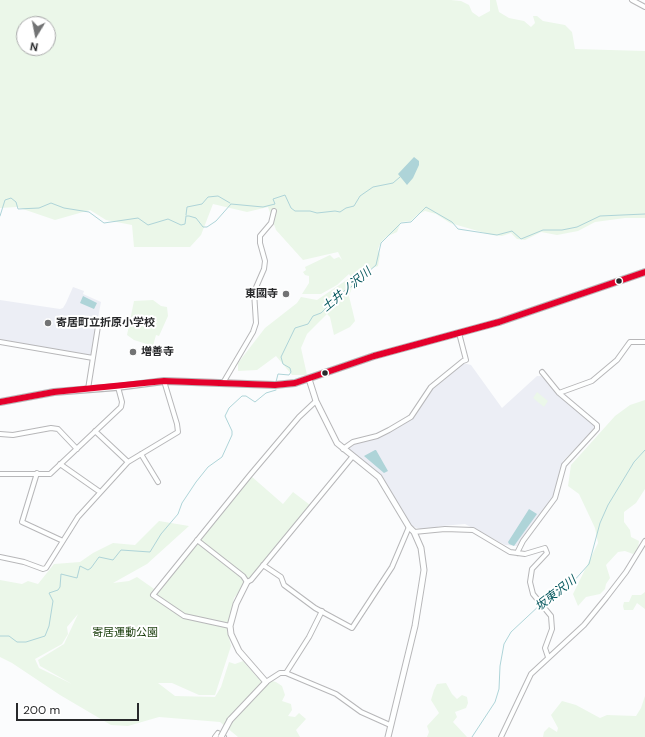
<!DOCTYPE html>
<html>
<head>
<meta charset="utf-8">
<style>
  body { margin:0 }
  #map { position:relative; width:645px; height:737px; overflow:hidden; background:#fbfcfd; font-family:"DM Sans",sans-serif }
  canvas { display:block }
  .north { position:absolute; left:16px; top:16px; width:40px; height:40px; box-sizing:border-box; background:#fff; border:1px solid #a9a9aa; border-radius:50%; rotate:190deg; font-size:11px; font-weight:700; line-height:16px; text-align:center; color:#28292b }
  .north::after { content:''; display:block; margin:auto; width:14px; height:18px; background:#727374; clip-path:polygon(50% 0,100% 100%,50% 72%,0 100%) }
  .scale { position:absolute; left:16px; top:703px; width:123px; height:18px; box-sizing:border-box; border:2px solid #28292b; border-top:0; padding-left:5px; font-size:12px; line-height:14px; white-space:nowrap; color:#28292b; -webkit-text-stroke:3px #fff; paint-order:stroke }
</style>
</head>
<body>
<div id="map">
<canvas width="645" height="737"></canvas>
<div class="north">N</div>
<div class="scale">200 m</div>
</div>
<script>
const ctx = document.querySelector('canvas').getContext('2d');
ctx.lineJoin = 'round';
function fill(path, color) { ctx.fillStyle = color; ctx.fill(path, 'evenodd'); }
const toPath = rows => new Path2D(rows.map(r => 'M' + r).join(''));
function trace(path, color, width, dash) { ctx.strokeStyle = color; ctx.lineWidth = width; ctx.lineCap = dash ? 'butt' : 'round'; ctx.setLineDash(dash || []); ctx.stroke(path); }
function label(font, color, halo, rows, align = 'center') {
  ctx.font = font + ' "DM Sans","Noto Sans JP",sans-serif'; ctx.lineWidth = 4; ctx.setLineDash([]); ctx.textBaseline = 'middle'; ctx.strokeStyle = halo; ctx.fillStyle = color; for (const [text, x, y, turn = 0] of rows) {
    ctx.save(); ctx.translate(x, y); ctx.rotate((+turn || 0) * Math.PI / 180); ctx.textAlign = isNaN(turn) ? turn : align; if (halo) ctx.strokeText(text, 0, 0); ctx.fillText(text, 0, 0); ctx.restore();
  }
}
fill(toPath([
  [73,287,84,291,83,294,101,302,91,355,0,340,0,300,60,309,63,308,66,303],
  [463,363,471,365,502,408,537,376,541,376,565,401,594,424,595,428,563,461,554,497,517,546,505,545,465,524,441,526,424,530,410,526,382,476,348,449,354,443,379,437,404,424,416,414,430,390]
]), '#eceef5');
fill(toPath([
  [0,0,451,0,461,1,469,5,472,12,479,17,490,11,490,0,496,0,499,12,509,18,524,21,531,27,535,23,533,16,537,16,543,21,565,25,572,32,575,49,645,51,645,218,625,218,595,222,578,231,557,235,541,232,525,240,517,239,511,233,502,236,492,235,450,223,436,214,425,211,417,215,411,221,401,222,397,232,386,237,381,242,378,249,380,255,378,266,365,271,358,275,354,281,349,296,355,321,350,327,334,335,330,317,327,314,307,334,301,348,307,375,292,375,276,356,257,370,238,371,238,363,265,328,297,303,301,297,317,300,351,277,349,274,337,285,321,294,302,294,309,283,309,276,305,275,303,272,306,270,305,267,330,255,334,259,339,257,342,260,338,252,303,260,276,230,268,207,247,212,213,204,201,235,190,247,134,247,132,225,106,220,90,210,55,220,17,207,0,208],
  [24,24,48,24,48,48,24,48],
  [153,300,161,306,167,307,168,316,159,336,156,335,153,346,134,340,127,335,134,301],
  [537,392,548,401,544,407,533,398],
  [645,400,645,489,636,503,624,512,624,522,630,530,631,537,639,541,638,549,633,554,625,551,618,552,606,565,610,578,606,584,605,589,600,594,586,597,578,606,573,594,598,543,595,528,579,494,568,486,571,465,615,416,630,405],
  [251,476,283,504,293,492,310,505,234,598,227,630,231,646,215,695,199,695,172,683,158,683,175,696,215,697,221,687,229,662,235,664,243,661,257,677,276,682,282,686,285,695,282,701,291,704,292,710,288,716,295,717,299,713,306,719,296,730,300,737,238,737,220,722,159,717,128,726,111,725,60,695,12,663,0,657,0,580,22,584,28,581,38,584,54,564,80,562,93,553,113,543,135,545,159,521,189,526,147,564,113,583,129,581,137,577,157,591],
  [78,614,64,644,38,660,40,666,72,684,39,668,35,659,62,644,68,634,67,627],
  [645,592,645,609,637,603,633,610,624,610,623,606,624,602,629,602,632,595,641,595],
  [446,683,452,694,457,699,462,695,467,697,468,703,466,708,455,712,457,717,453,722,467,737,427,737,429,732,427,726,439,713,431,700,434,690,437,684],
  [645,696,645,737,543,737,544,732,549,727,557,732,558,728,551,715,562,701,576,705,600,718,607,715,636,716,641,708]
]), '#ebf7e9');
fill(toPath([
  [414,157,419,161,419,165,413,178,407,185,398,174],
  [83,296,97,303,94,309,80,303],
  [375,450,376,450,388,471,384,473,364,456],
  [529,509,537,514,514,546,509,544,508,542]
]), '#aed4d8');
trace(toPath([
  [186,215,187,207,202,204,208,197,218,196,230,203],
  [0,216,5,200,11,198,16,202,18,209,39,208,51,203,64,208,89,212,104,223,138,218,148,225,168,219,181,225,185,224,186,216,189,216,196,218,203,227,207,227,216,221,231,204,263,207,275,204,273,199,285,195,291,208,295,211,310,211,317,213,335,211,340,212,346,208,354,206,360,196,373,187,393,183,400,177],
  [276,382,278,374,289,375,291,372,290,368,283,364,281,357,295,328,308,324,313,316,321,313,344,291,351,287,376,265,381,243,401,223,411,222,426,207,452,222,458,229,497,235,512,231,521,239,543,230,562,230,577,227,600,216,645,214],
  [543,602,572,583,589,564,600,523,608,505,634,462,645,450],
  [0,636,9,636,17,642,26,642,45,636,49,626,53,601,49,593,58,590,60,587,61,574,77,578,80,566,88,570,91,568,99,557,113,560,121,550,150,552,161,534,178,514,182,503,196,482,208,467,222,457,232,435,232,431,225,416,229,408,242,396,246,396,255,402,266,393,276,390],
  [472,737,495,702,499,689,500,666,504,644,511,632,541,604]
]), '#aed4d8', 1);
const minor = toPath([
  [632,0,645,7],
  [0,342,93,358],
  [223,383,253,332,256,323,254,292,264,269,265,261,260,243,260,236,271,223,274,211],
  [88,389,99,320],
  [559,393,592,381,617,360,630,342,645,342],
  [95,431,128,462],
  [0,434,13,435,51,428,58,429,77,449],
  [343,449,353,442,377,436,389,430,411,417,431,387,463,361,466,360,459,333],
  [141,454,158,482],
  [60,464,100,492],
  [37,473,22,522,63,541],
  [0,474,50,474,121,407,122,402,118,387],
  [414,532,445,529,473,530,510,552,525,554,545,548,547,553,532,569,530,582,533,594,551,616,552,629,545,648,548,657],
  [197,540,243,576,247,582,251,580,353,456],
  [517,553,523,541,555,498,564,465,597,429,597,425,559,393,542,372],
  [0,557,24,562,43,569,46,568,78,517,128,462,178,432,177,424,164,381],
  [263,565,281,577,284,585,315,608,352,628,392,567,409,527],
  [230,626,184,616,153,595,250,475,299,417,316,401],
  [286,673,309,637,322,611],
  [266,682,280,673,286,673,336,694,361,712,390,725],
  [215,737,218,733,224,737],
  [501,737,531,674,584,625,606,598,626,572,645,541]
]);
const tertiary = toPath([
  [309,379,316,401,337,443,379,477,409,527,414,532,421,548,424,570,421,589,415,626,388,737],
  [230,720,266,682,239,651,231,634,230,626,236,604,247,582]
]);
const secondary = toPath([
  [0,402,54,392,118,387,164,381,275,385,295,383,374,356,499,322,645,272]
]);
trace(minor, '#b7b7b9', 6);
trace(tertiary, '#b7b7b9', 7);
trace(secondary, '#b7b7b9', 8);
trace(minor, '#feffff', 4);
trace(tertiary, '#feffff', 5);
trace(secondary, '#feffff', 5.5);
const tertiaryBridge = toPath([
  [221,737,230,720]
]);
trace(tertiaryBridge, '#b7b7b9', 7, []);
trace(tertiaryBridge, '#feffff', 5);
trace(toPath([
  [0,402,54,392,164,381,275,385,295,383,374,356,499,322,645,272]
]), '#e4002b', 6);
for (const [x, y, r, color] of [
  [619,281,3.5,"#28292b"],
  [286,294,4,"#727374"],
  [48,323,4,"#727374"],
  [133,352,4,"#727374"],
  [325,373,3.5,"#28292b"]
]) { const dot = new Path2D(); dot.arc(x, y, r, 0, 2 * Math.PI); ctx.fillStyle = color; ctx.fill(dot); trace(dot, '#fff', 1.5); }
label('bold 11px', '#28292b', '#fff', [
  ["東國寺",278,294,"right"],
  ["寄居町立折原小学校",56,323],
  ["増善寺",141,352]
], 'left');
label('11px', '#1a3e0c', '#fff', [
  ["寄居運動公園",125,633]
]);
label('italic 12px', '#05575d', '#fff', [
  ["土井ノ沢川",347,290,-40],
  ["坂東沢川",556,594,-38]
]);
</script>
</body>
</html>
